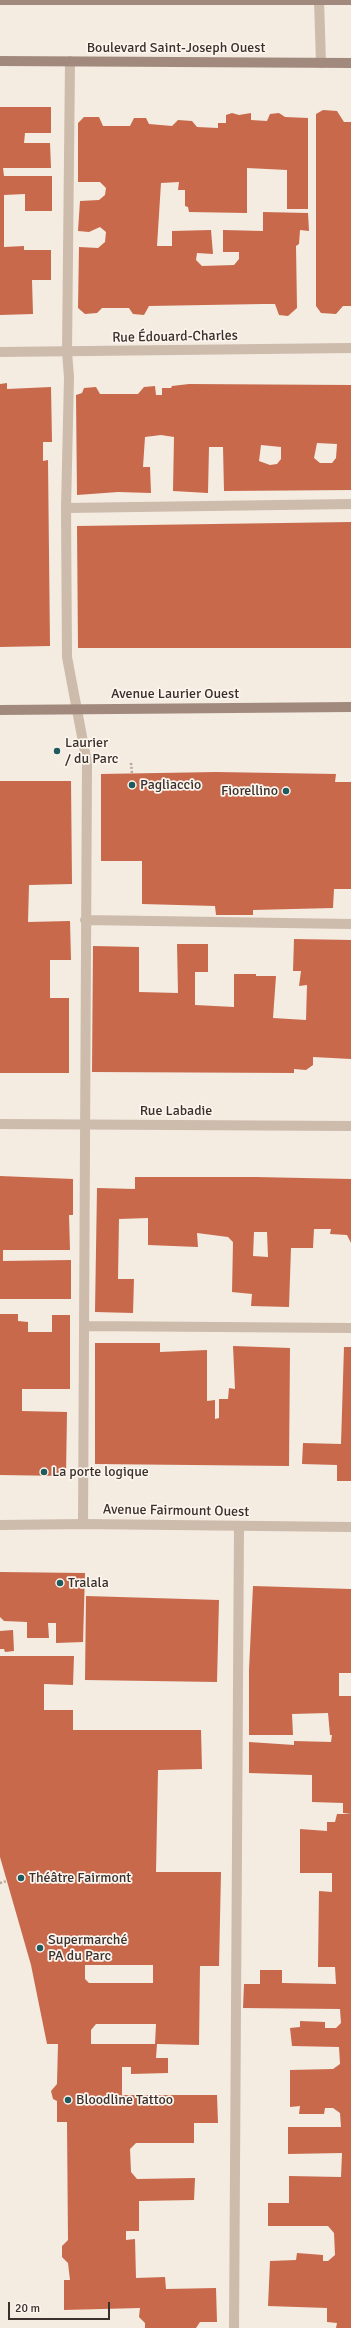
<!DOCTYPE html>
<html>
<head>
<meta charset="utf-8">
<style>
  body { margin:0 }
  #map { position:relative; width:351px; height:2328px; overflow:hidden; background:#f4ebe1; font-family:Signika,sans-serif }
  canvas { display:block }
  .scale { position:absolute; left:8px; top:2302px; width:102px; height:18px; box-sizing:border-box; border:2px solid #3b302b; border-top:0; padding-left:5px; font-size:12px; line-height:14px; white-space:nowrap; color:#3b302b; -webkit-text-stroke:3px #fbf5ee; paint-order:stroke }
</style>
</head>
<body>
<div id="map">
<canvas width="351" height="2328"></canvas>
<div class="scale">20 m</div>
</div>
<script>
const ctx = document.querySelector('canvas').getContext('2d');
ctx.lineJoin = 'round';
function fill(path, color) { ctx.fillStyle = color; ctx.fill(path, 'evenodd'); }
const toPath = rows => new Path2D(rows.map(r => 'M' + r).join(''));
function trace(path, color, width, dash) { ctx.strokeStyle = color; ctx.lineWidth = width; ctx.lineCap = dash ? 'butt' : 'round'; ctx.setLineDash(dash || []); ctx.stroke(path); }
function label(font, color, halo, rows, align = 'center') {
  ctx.font = font + ' Signika,sans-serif'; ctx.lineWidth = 3.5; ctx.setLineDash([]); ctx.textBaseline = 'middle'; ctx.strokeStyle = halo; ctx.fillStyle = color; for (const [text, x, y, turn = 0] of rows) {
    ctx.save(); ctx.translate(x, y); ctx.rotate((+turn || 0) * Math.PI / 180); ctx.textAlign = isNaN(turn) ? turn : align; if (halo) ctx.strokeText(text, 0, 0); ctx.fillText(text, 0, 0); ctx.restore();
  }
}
fill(toPath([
  [0,107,51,107,51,133,25,133,24,143,50,143,51,168,3,168,4,176,52,176,52,211,25,211,25,194,4,195,4,247,24,246,24,250,51,250,51,280,32,280,33,314,0,315],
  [323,110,337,111,344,122,351,122,351,306,343,306,336,314,321,313,316,306,316,114],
  [232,113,239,115,251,113,251,120,267,121,270,114,279,113,285,117,308,118,308,209,287,209,287,170,247,168,247,213,189,212,188,207,185,206,185,190,178,190,179,182,161,183,157,246,172,246,172,231,211,230,213,254,197,253,196,260,202,266,234,265,239,259,239,252,223,252,223,230,263,231,263,212,308,213,309,231,300,230,299,244,296,246,297,308,288,316,279,315,275,304,263,304,149,306,144,315,133,314,129,308,102,308,97,313,85,314,78,308,79,247,98,248,105,242,106,232,100,227,89,232,78,231,80,201,99,200,105,195,106,188,100,182,78,182,78,123,84,117,99,117,103,126,130,126,134,118,146,118,149,124,172,126,178,120,192,121,197,127,218,128,218,123,226,123,226,115],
  [7,383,7,389,51,387,52,442,43,442,43,461,48,460,50,646,0,647,0,384],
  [189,384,351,385,351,490,224,491,223,447,209,447,208,493,173,491,174,437,161,435,145,437,143,467,150,467,151,493,118,492,77,495,76,395,82,393,84,388,96,387,100,394,138,394,144,387,155,386,156,395,162,395,162,388,171,388,172,386],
  [317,443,337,444,336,458,332,463,320,463,314,458],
  [261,445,281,447,281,459,277,464,270,465,259,461],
  [351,522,351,648,78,648,77,526],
  [216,772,336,774,335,782,351,782,351,889,334,889,333,908,253,910,253,915,216,915,215,906,142,904,142,861,101,861,101,774],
  [0,781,71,781,72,884,29,885,28,922,70,921,71,960,50,960,50,998,69,998,69,1073,0,1073],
  [294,939,351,940,351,1059,313,1057,313,1065,306,1070,294,1069,294,1073,92,1072,93,946,139,947,139,992,178,993,177,944,208,944,208,972,195,972,195,1005,234,1007,234,974,256,974,256,1004,256,976,276,976,273,1018,306,1020,307,985,299,986,301,971,293,971],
  [0,1176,73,1179,73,1215,69,1215,70,1250,3,1250,3,1261,71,1260,71,1299,0,1299],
  [135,1177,255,1177,351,1179,351,1243,347,1235,330,1234,331,1229,314,1229,313,1248,291,1248,289,1307,251,1306,252,1294,232,1292,233,1242,228,1237,197,1233,198,1247,148,1245,148,1218,119,1219,118,1279,134,1279,133,1313,95,1312,97,1188,135,1189],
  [254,1232,267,1232,268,1257,253,1256],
  [0,1314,18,1314,18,1321,28,1322,28,1332,52,1332,52,1315,70,1315,70,1389,22,1389,22,1411,67,1412,66,1476,0,1475],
  [95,1343,160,1343,160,1352,207,1350,207,1401,215,1400,215,1419,219,1418,219,1399,228,1399,229,1388,235,1389,233,1346,290,1348,289,1466,95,1464],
  [344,1347,351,1347,351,1481,337,1481,337,1465,302,1464,303,1443,341,1444],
  [0,1572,85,1573,83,1642,56,1643,56,1623,48,1623,49,1638,27,1638,27,1622,4,1621,0,1617],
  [253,1586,351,1589,351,1673,339,1673,339,1696,351,1696,351,1814,343,1813,343,1803,312,1802,312,1775,249,1773,249,1742,294,1745,294,1741,331,1742,332,1735,330,1735,328,1713,292,1714,293,1735,249,1735,249,1670],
  [86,1596,219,1600,217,1682,85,1680],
  [13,1630,14,1651,5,1652,4,1649,0,1649,0,1631],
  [0,1656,74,1656,73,1685,44,1684,44,1710,73,1710,73,1730,201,1730,202,1769,158,1770,156,1872,221,1872,219,1966,200,1966,199,2045,157,2044,156,2058,168,2058,168,2073,131,2074,131,2067,122,2067,122,2095,217,2095,218,2123,194,2123,194,2143,136,2143,130,2149,131,2172,137,2179,195,2178,194,2200,139,2201,139,2231,126,2231,126,2240,135,2239,136,2278,165,2277,166,2289,216,2288,217,2322,200,2322,196,2328,145,2328,145,2323,139,2317,140,2308,64,2310,64,2280,70,2280,68,2263,62,2257,62,2246,68,2240,67,2122,57,2122,57,2101,53,2099,51,2091,57,2084,58,2044,47,2044,31,1965,0,1857],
  [85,1965,153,1965,153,1983,89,1983,85,1979],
  [96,2024,156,2024,155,2044,91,2044,91,2030],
  [337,1814,351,1814,351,2328,336,2328,337,2323,327,2322,327,2308,268,2306,270,2261,296,2260,297,2253,323,2255,323,2261,328,2261,335,2255,334,2233,328,2226,268,2226,268,2203,289,2203,289,2176,341,2177,342,2153,288,2154,288,2127,341,2127,340,2113,333,2108,325,2108,324,2114,299,2114,300,2106,290,2107,290,2070,333,2069,340,2064,339,2047,292,2046,290,2028,300,2027,300,2021,325,2022,325,2028,336,2028,341,2023,340,2009,243,2008,244,1984,260,1984,260,1970,282,1970,282,1983,336,1984,335,1967,318,1967,319,1891,332,1892,332,1873,300,1873,300,1829,327,1831,327,1822,335,1822]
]), '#c8694b');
trace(toPath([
  [131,763,132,774],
  [0,1883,7,1881]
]), '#b9a596', 2.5, [2, 2]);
trace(toPath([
  [70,61,67,352,69,377,66,508,67,657,87,763,83,1524],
  [66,508,351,504],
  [85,920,351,924],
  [85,1326,351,1328],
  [234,2328,239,1526]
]), '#cdbbac', 10);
trace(toPath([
  [319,0,321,63],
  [0,352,351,348],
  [0,1124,351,1126],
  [0,1525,83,1524,351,1527]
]), '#cdbbac', 10);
trace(toPath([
  [0,0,351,0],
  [0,61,351,63],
  [0,710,351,707]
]), '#a18a7d', 10);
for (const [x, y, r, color] of [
  [57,751,4,"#1f5a5e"],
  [132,785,4,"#1f5a5e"],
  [286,791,4,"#1f5a5e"],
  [44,1472,4,"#1f5a5e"],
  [60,1583,4,"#1f5a5e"],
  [21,1878,4,"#1f5a5e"],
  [40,1948,4,"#1f5a5e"],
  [68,2100,4,"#1f5a5e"]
]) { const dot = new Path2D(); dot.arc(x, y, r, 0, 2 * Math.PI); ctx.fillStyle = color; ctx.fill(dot); trace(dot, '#fbf5ee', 1.5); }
label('14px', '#3b302b', '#fbf5ee', [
  ["Boulevard Saint-Joseph Ouest",176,48],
  ["Rue Édouard-Charles",175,337,-1],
  ["Avenue Laurier Ouest",175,694],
  ["Rue Labadie",176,1111],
  ["Avenue Fairmount Ouest",176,1511,1]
]);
label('14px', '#3b302b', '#fbf5ee', [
  ["Laurier",65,743],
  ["/ du Parc",65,759],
  ["Pagliaccio",140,785],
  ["Fiorellino",278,791,"right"],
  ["La porte logique",52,1472],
  ["Tralala",68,1583],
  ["Théâtre Fairmont",29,1878],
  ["Supermarché",48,1940],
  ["PA du Parc",48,1956],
  ["Bloodline Tattoo",76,2100]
], 'left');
</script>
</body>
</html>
